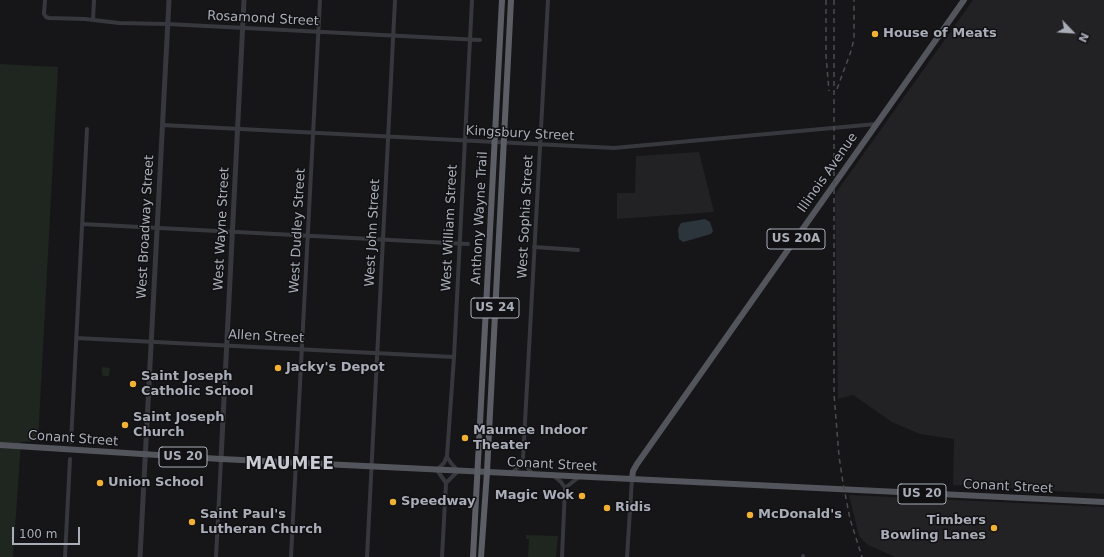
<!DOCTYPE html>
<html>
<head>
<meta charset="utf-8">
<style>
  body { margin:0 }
  #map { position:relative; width:1104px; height:557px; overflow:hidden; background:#161618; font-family:"DejaVu Sans",sans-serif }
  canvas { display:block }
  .north { position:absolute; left:1052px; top:12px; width:40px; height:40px; -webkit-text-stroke:3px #111113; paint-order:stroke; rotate:115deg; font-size:11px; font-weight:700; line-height:16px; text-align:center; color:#a8adb8 }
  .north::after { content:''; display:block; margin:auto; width:14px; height:18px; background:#a8adb8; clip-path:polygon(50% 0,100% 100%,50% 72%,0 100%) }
  .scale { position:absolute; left:12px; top:527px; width:68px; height:18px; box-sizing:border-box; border:2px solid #a8adb8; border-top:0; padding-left:5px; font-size:12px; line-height:14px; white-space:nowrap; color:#a8adb8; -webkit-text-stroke:3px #111113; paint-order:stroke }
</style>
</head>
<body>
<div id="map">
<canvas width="1104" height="557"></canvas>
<div class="north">N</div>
<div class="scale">100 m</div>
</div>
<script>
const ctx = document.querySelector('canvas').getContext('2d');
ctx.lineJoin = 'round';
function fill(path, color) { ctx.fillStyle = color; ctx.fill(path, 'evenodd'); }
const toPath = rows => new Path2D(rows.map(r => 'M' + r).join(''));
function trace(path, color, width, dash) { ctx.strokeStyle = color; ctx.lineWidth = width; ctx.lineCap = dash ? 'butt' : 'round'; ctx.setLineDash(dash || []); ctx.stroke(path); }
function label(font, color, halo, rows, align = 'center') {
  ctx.font = font + ' "DejaVu Sans",sans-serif'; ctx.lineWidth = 3; ctx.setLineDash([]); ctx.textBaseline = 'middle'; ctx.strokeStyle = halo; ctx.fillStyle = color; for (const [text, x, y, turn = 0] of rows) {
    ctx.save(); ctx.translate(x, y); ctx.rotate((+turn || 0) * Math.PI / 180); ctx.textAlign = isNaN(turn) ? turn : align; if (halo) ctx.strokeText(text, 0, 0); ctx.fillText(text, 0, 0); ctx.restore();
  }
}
fill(toPath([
  [973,0,1104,0,1104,494,953,485,954,439,920,434,892,422,853,395,838,399,835,194],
  [699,152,714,212,617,219,617,193,635,193,636,156],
  [849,495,1104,507,1104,557,895,557,868,545,859,536]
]), '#222225');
fill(toPath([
  [0,64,58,67,38,441,21,442,13,557,0,557],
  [102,367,110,368,109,376,103,376,102,374],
  [526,535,558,536,556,557,528,557,529,539,526,539]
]), '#1e261f');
fill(toPath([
  [705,219,710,222,713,231,711,234,683,242,679,239,678,229,681,223]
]), '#2c353c');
trace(toPath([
  [45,0,44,14,46,17,49,18,85,19,119,23,167,24,480,40],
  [93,20,94,0],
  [162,125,614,148,876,124],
  [82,224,468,244],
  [534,247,578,250],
  [76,338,454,357],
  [71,442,87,129],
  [512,473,520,465,523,459],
  [533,474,525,465,523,459,548,0],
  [554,476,561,482,565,488,562,557],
  [446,483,458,471,451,463,447,457],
  [565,488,579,477],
  [803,556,803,557],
  [65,557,70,459],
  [216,557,221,459],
  [291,557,320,0],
  [367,557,395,0],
  [442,557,446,483,437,470,444,463,447,456,454,357,472,0],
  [627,557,632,479]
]), '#37383d', 4);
trace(toPath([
  [221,459,244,0],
  [140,557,169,0]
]), '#37383d', 5);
trace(toPath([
  [0,445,221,459,1104,502],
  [632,479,633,471,637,464,964,0]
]), '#53555c', 6);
trace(toPath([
  [473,557,502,0],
  [481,557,487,472,511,0]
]), '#5b5e65', 6);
trace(toPath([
  [826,0,826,56,829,91],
  [834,0,834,394,839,456,843,483,850,519,862,557],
  [837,89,851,51,854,39,854,0]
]), '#4a4c52', 1.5, [5, 4]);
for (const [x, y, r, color] of [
  [875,34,4,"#f2b134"],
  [278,368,4,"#f2b134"],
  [133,384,4,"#f2b134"],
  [125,425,4,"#f2b134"],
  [465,438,4,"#f2b134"],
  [100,483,4,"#f2b134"],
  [582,496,4,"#f2b134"],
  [393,502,4,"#f2b134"],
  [607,508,4,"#f2b134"],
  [750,515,4,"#f2b134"],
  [192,522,4,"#f2b134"],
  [994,528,4,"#f2b134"]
]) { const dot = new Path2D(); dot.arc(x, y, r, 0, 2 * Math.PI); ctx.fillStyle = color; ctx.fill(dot); trace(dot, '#111113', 1.5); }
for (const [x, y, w] of [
  [796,239,58],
  [495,308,48],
  [183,457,48],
  [922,494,48]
]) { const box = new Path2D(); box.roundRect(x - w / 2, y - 10, w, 20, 3); ctx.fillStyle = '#111113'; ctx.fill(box); trace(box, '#a8adb8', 1); }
label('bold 12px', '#a8adb8', null, [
  ["US 20A",796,239],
  ["US 24",495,308],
  ["US 20",183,457],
  ["US 20",922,494]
]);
label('13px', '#a8adb8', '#111113', [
  ["Rosamond Street",263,19,3],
  ["Kingsbury Street",520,134,3],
  ["Illinois Avenue",828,173,-55],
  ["West Sophia Street",526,217,-87],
  ["Anthony Wayne Trail",480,218,-87],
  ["West Broadway Street",146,227,-87],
  ["West William Street",450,228,-87],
  ["West Wayne Street",222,229,-87],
  ["West Dudley Street",298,231,-87],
  ["West John Street",373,233,-87],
  ["Allen Street",266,337,3],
  ["Conant Street",73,439,4],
  ["Conant Street",552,465,3],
  ["Conant Street",1008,487,3]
]);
label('bold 13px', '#a8adb8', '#111113', [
  ["House of Meats",883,34],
  ["Jacky's Depot",286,368],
  ["Saint Joseph",141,377],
  ["Catholic School",141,392],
  ["Saint Joseph",133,418],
  ["Church",133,433],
  ["Maumee Indoor",473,431],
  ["Theater",473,446],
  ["Union School",108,483],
  ["Magic Wok",574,496,"right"],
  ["Speedway",401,502],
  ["Ridis",615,508],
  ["Saint Paul's",200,515],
  ["Lutheran Church",200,530],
  ["McDonald's",758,515],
  ["Timbers",986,521,"right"],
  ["Bowling Lanes",986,536,"right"]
], 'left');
ctx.letterSpacing = '1px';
label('bold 17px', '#c9ccd4', '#111113', [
  ["MAUMEE",290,465]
]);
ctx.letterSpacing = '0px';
</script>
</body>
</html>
